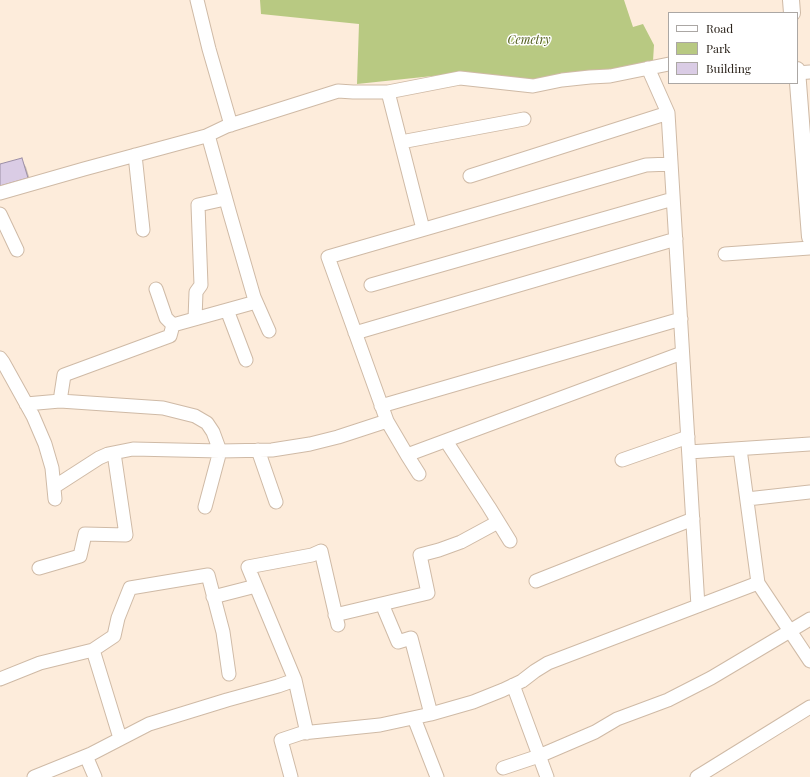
<!DOCTYPE html>
<html>
<head>
<meta charset="utf-8">
<style>
  body { margin:0 }
  #map { position:relative; width:810px; height:777px; overflow:hidden; background:#fdecdb; font-family:"Playfair Display",serif }
  canvas { display:block }
  .legend { position:absolute; left:668px; top:12px; width:130px; height:72px; box-sizing:border-box; background:#fff; border:1px solid #aba7a4; margin:0; padding:5px 7px; list-style:none; font-size:12px; color:#2c241c }
  .legend li { display:flex; align-items:center; gap:8px; height:20px }
  .legend b { width:20px; border:1px solid #aba7a4 }
</style>
</head>
<body>
<div id="map">
<canvas width="810" height="777"></canvas>
<ul class="legend">
<li><b style="height:5px;background:#fff"></b>Road</li>
<li><b style="height:11px;background:#b8c982"></b>Park</li>
<li><b style="height:11px;background:#dacce5"></b>Building</li>
</ul>
</div>
<script>
const ctx = document.querySelector('canvas').getContext('2d');
ctx.lineJoin = 'round';
function fill(path, color) { ctx.fillStyle = color; ctx.fill(path, 'evenodd'); }
const toPath = rows => new Path2D(rows.map(r => 'M' + r).join(''));
function trace(path, color, width, dash) { ctx.strokeStyle = color; ctx.lineWidth = width; ctx.lineCap = dash ? 'butt' : 'round'; ctx.setLineDash(dash || []); ctx.stroke(path); }
function label(font, color, halo, rows, align = 'center') {
  ctx.font = font + ' "Playfair Display",serif'; ctx.lineWidth = 3; ctx.setLineDash([]); ctx.textBaseline = 'middle'; ctx.strokeStyle = halo; ctx.fillStyle = color; for (const [text, x, y, turn = 0] of rows) {
    ctx.save(); ctx.translate(x, y); ctx.rotate((+turn || 0) * Math.PI / 180); ctx.textAlign = isNaN(turn) ? turn : align; if (halo) ctx.strokeText(text, 0, 0); ctx.fillText(text, 0, 0); ctx.restore();
  }
}
fill(toPath([
  [260,0,624,0,633,27,643,24,654,45,653,61,619,70,533,80,461,73,357,84,359,24,261,14]
]), '#b8c982');
fill(toPath([
  [21,159,26,167,32,186,0,196,0,165]
]), '#0003');
const building = toPath([
  [22,158,28,178,0,186,0,164,22,158]
]);
fill(building, '#dacce5');
trace(building, '#9c8fa6', 1);
const minor = toPath([
  [197,0,209,49,231,125],
  [648,68,668,113,698,606],
  [797,73,810,72],
  [388,92,423,229],
  [208,135,230,214,254,297,269,331],
  [401,142,524,119],
  [135,155,143,230],
  [470,176,668,113],
  [0,193,84,169,206,136,227,126,338,91,353,92,388,92,460,78,533,86,562,80,590,77,610,76,669,64],
  [0,214,17,250],
  [725,254,810,248],
  [371,285,673,199],
  [156,289,166,318,173,325],
  [227,310,246,360],
  [195,319,196,292,201,285,198,205,225,199],
  [355,333,676,239],
  [0,358,3,362,33,416,45,444,52,468,55,499],
  [60,401,64,375,170,336,173,325,256,302],
  [26,404,60,401,163,408,195,416,207,423,213,432,220,451,205,507],
  [381,406,681,319],
  [446,441,489,507,510,541],
  [740,449,758,583,810,661],
  [258,450,276,502],
  [689,452,810,444],
  [407,455,682,353],
  [622,460,688,437],
  [419,474,407,455,387,421,328,257,646,165,671,164],
  [54,487,99,458,108,454,133,449,220,451,272,450,310,444,338,437,387,421],
  [747,499,810,492],
  [39,568,80,556,85,534,126,535,114,453],
  [536,581,693,519],
  [213,597,256,586],
  [382,604,398,642,411,638,431,714],
  [335,615,428,593,420,555,439,550,461,542,498,522],
  [93,650,120,738],
  [0,679,40,663,93,650,114,636,118,618,130,588,208,575,223,632,229,674],
  [513,685,547,777],
  [414,718,437,777],
  [307,733,295,680,248,567,312,555,321,551,338,625],
  [86,756,95,777],
  [503,768,539,756,595,732,617,719,668,700,711,678,790,631,810,619],
  [34,777,91,754,149,724,227,700,278,686,295,680],
  [291,777,281,740,302,733,380,725,431,714,473,702,503,690,522,681,535,671,548,663,758,583],
  [697,777,810,707]
]);
const tertiary = toPath([
  [791,0,792,13],
  [797,70,810,237]
]);
trace(minor, '#cfbaa6', 15);
trace(tertiary, '#cfbaa6', 18);
trace(minor, '#fff', 13);
trace(tertiary, '#fff', 16);
label('italic 12px', '#505d1b', '#fff', [
  ["Cemetry",529,40]
]);
</script>
</body>
</html>
